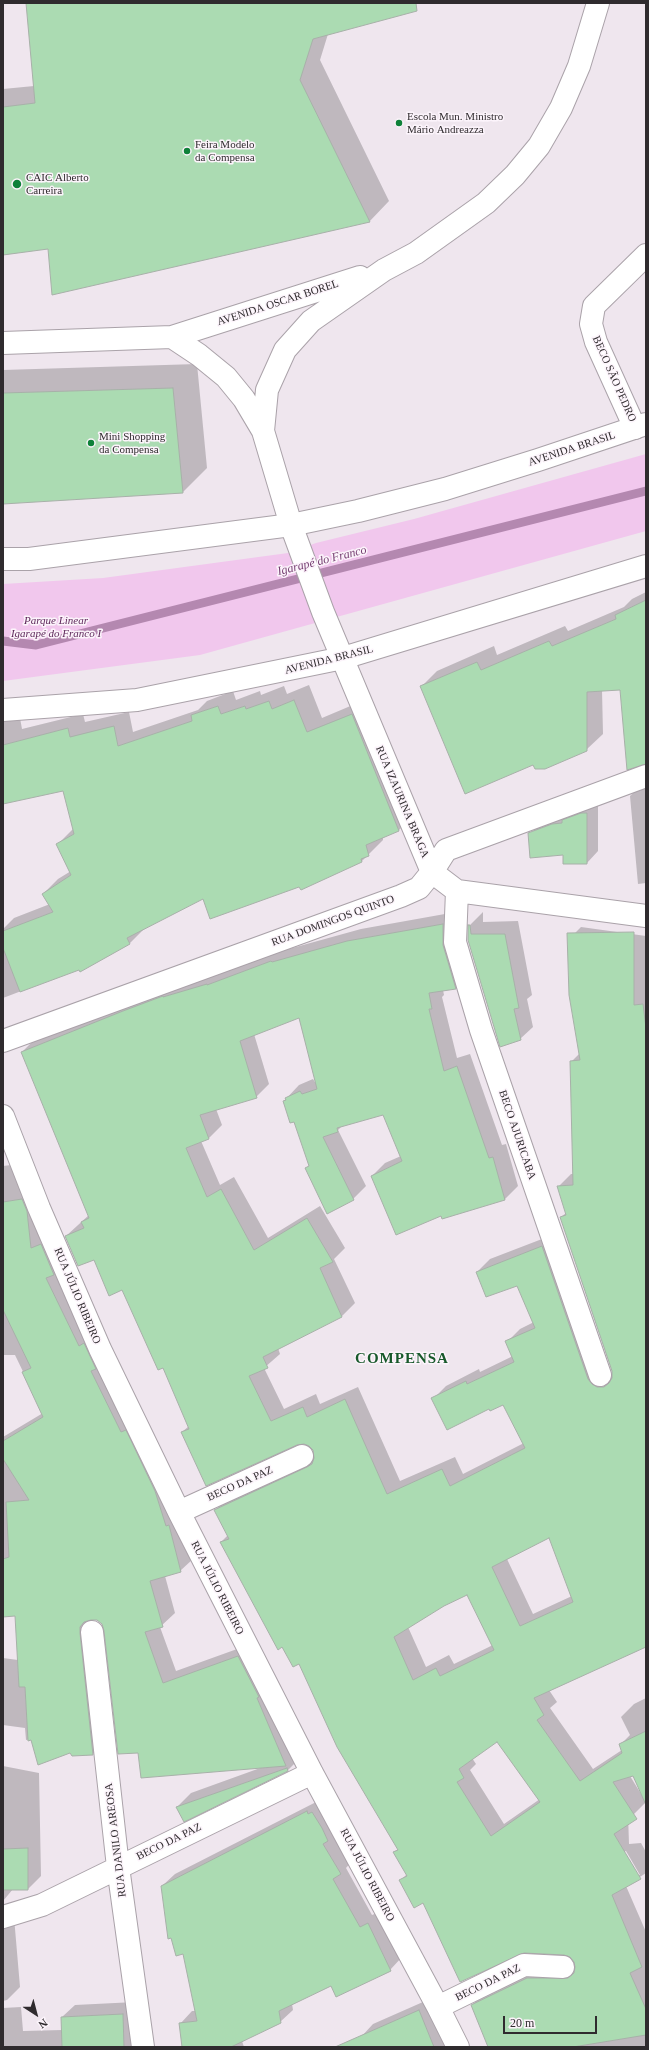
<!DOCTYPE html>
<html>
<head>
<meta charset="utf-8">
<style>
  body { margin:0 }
  #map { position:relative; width:649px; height:2050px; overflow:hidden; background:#efe6ee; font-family:"Times New Roman",serif }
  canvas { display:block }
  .frame { position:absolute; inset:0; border:4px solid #2f2b2e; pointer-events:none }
  .north { position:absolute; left:16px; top:1994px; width:40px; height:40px; -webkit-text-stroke:3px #fcf4fb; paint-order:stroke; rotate:144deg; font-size:11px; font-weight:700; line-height:16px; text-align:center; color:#2f2b2e }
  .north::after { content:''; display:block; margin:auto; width:14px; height:18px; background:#2f2b2e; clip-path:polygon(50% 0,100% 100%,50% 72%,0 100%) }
  .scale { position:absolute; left:503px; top:2016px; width:94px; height:18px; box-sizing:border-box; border:2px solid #2f2b2e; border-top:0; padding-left:5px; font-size:12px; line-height:14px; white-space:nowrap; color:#2f2b2e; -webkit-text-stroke:3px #fcf4fb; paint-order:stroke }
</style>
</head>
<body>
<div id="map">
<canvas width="649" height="2050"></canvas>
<div class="frame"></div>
<div class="north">N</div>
<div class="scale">20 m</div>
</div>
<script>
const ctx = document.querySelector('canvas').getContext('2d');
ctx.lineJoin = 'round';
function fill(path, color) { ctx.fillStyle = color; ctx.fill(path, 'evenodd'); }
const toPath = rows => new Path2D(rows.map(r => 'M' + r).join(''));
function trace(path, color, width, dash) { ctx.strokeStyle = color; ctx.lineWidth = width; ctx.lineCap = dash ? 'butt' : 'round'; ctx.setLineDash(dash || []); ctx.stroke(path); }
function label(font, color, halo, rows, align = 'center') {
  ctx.font = font + ' "Times New Roman",serif'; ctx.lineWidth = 3; ctx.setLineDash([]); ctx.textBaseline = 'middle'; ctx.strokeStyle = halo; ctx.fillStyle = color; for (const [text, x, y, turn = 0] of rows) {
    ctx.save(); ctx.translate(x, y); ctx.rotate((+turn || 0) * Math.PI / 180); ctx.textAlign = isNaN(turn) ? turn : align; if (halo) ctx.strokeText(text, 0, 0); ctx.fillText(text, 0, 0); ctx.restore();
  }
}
fill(toPath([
  [646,454,646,531,200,655,3,681,3,584,103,578,288,553,316,543,414,519]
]), '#f1c7ed');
fill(toPath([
  [27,3,398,3,328,34,320,60,389,201,369,222,48,248,3,255,3,86,3,89,34,86],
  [197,364,207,468,183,492,3,503,3,370],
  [646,592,646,736,621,689,602,690,603,734,586,750,534,764,421,687,437,671,494,646,497,655,565,626,568,631,624,607,632,599],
  [309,685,322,718,367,699,414,815,399,830,383,837,383,840,362,861,301,889,300,886,203,897,145,928,130,943,80,970,79,969,3,998,3,951,5,951,3,945,3,929,14,918,50,904,43,894,58,879,71,871,57,845,74,828,64,790,3,803,3,721,20,718,22,729,83,714,85,722,129,712,133,732,198,710,207,701,233,691,236,700,260,691,261,695,284,686,287,694],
  [646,781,646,883,638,884,630,796],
  [598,802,598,851,587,863,564,854,530,834,541,823],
  [456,912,468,975,455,988,443,990,444,995,442,997,457,1058,470,1054,502,1145,506,1144,518,1186,505,1199,443,1218,442,1215,372,1176,385,1163,401,1156,383,1113,343,1125,338,1130,366,1186,353,1199,307,1168,310,1165,294,1121,284,1101,299,1085,313,1079,316,1084,299,1017,254,1034,269,1084,256,1097,216,1109,222,1125,209,1138,201,1141,220,1185,234,1177,268,1238,320,1206,345,1248,334,1259,355,1303,342,1316,278,1348,280,1354,264,1368,284,1409,316,1394,320,1404,358,1387,400,1481,455,1457,463,1474,524,1443,503,1403,489,1407,433,1399,446,1386,479,1369,480,1372,513,1356,507,1342,520,1329,534,1322,517,1284,477,1272,490,1259,555,1234,611,1375,613,1374,561,1217,566,1213,558,1187,571,1174,574,1174,571,1062,580,1053,568,940,581,927,646,936,646,1646,549,1690,557,1702,550,1708,593,1769,622,1750,620,1745,630,1735,621,1717,634,1704,646,1698,646,1771,630,1776,646,1802,634,1814,628,1814,629,1844,641,1843,646,1852,646,1873,626,1886,646,1932,646,2047,502,2047,472,2005,485,1992,540,1965,576,1966,571,1956,424,1902,400,1881,407,1874,394,1852,398,1849,299,1663,221,1542,228,1535,216,1510,228,1497,315,1457,314,1450,310,1445,304,1443,182,1432,189,1426,163,1366,123,1289,95,1259,66,1236,89,1215,22,1052,35,1039,285,950,361,929],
  [550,1537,572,1596,533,1614,507,1559],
  [467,1594,493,1645,454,1664,449,1655,426,1667,408,1627,444,1605],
  [497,1740,540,1799,504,1824,470,1770,476,1764,472,1758],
  [626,1851,640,1875,638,1875,624,1852],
  [483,912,483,922,518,921,532,995,527,999,533,1027,520,1039,469,940,469,926],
  [20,1164,193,1559,180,1571,165,1576,175,1613,160,1627,176,1671,251,1644,302,1756,288,1770,185,1820,177,1807,191,1793,263,1767,139,1752,105,1630,103,1624,97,1619,92,1620,105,1742,93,1754,71,1752,32,1739,26,1740,25,1728,3,1725,3,1658,18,1660,16,1614,3,1616,3,1437,43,1413,15,1355,3,1355,3,1166],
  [3,1766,39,1773,41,1876,28,1889,13,1889,3,1901],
  [320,1800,353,1860,346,1868,372,1915,380,1912,402,1957,390,1970,331,1985,292,2004,293,2010,280,2022,242,2041,244,2047,183,2047,180,2024,192,2011,196,2011,184,1953,162,1886,175,1874],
  [3,1903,3,1907,14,1917,20,1987,7,2000,3,2001],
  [432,1998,451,2047,366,2047,361,2037,373,2024],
  [135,2002,139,2047,3,2047,3,2008,21,2007,23,2031,62,2030,62,2017,75,2005]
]), '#0003');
trace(toPath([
  [3,641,36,645,646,491]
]), '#b488b0', 9);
const building = toPath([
  [26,3,416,3,417,11,313,39,300,80,370,222,52,295,48,249,3,255,3,107,35,103,26,3],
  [173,388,183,493,3,504,3,393,173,388],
  [646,600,646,764,627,770,620,690,587,692,587,751,545,769,535,769,533,765,465,794,420,686,477,662,481,670,549,641,552,646,616,619,615,615,646,600],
  [294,700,307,732,352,714,399,831,366,845,369,856,361,859,362,862,301,890,299,887,210,919,203,899,127,938,130,944,80,972,79,970,20,992,3,948,3,931,53,912,42,894,71,875,56,844,74,834,63,791,3,804,3,745,68,728,70,737,114,726,118,746,192,721,191,715,218,706,221,714,245,706,246,709,269,701,272,709,294,700],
  [581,813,587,813,587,864,563,864,563,855,530,858,528,833,552,824,562,823,562,820,581,813],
  [443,924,443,945,456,989,429,993,432,1009,429,1009,444,1071,457,1066,489,1158,493,1157,505,1200,442,1219,441,1216,396,1235,371,1176,402,1161,383,1115,337,1128,338,1132,323,1137,354,1200,327,1214,305,1168,309,1166,294,1122,290,1123,283,1101,286,1100,285,1098,300,1091,302,1094,317,1089,299,1018,240,1041,257,1098,200,1115,209,1139,186,1148,207,1197,221,1189,254,1250,307,1218,333,1262,320,1268,342,1317,263,1357,268,1368,249,1376,271,1421,303,1407,307,1417,345,1399,387,1494,442,1469,450,1486,525,1448,503,1405,490,1411,489,1409,447,1430,431,1398,466,1381,467,1384,514,1362,505,1341,535,1328,517,1286,486,1297,476,1272,542,1246,588,1379,592,1384,597,1387,604,1387,609,1383,612,1378,612,1371,560,1217,566,1215,557,1186,573,1185,570,1061,580,1060,569,995,567,933,634,932,634,1005,643,1004,646,1028,646,1647,534,1698,544,1715,537,1720,580,1781,622,1753,619,1744,646,1731,646,1805,633,1776,613,1782,637,1819,614,1834,641,1879,612,1895,642,1967,630,1973,646,2009,646,2035,573,2047,488,2047,471,2005,527,1978,568,1978,574,1973,575,1967,574,1962,570,1957,564,1955,524,1953,460,1982,423,1903,414,1908,399,1880,407,1876,393,1852,398,1850,337,1747,299,1664,293,1667,282,1647,278,1650,220,1542,229,1539,214,1510,307,1467,312,1464,314,1458,313,1450,309,1446,304,1444,297,1445,206,1486,181,1432,189,1429,163,1368,158,1370,122,1290,109,1296,94,1260,78,1266,65,1236,84,1228,81,1222,89,1218,21,1052,123,1011,163,996,163,997,207,984,207,985,271,961,272,962,347,941,443,924],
  [549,1538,573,1602,520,1626,492,1567,549,1538],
  [467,1595,494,1650,440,1676,436,1668,413,1680,394,1637,444,1606,467,1595],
  [497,1742,540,1802,491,1836,457,1782,464,1778,459,1769,497,1742],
  [468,925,470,925,471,934,505,934,519,1008,514,1009,521,1040,500,1047,468,940,468,925],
  [22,1199,27,1211,31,1248,41,1244,54,1275,46,1278,79,1346,84,1343,96,1369,91,1371,121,1432,126,1430,155,1491,166,1526,169,1525,181,1572,150,1581,163,1627,145,1632,163,1683,238,1656,259,1697,257,1698,286,1766,141,1778,138,1753,118,1754,104,1631,102,1624,97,1620,91,1620,84,1622,80,1627,80,1633,93,1755,72,1756,70,1753,38,1765,31,1740,28,1741,25,1687,19,1687,15,1616,3,1617,3,1559,9,1557,6,1502,29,1500,3,1459,3,1441,43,1417,22,1372,31,1368,3,1310,3,1202,22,1199],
  [287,1768,288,1771,184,1822,176,1807,287,1768],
  [307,1811,308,1814,312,1812,322,1828,328,1841,323,1844,341,1874,333,1879,360,1927,368,1923,391,1971,336,1997,331,1986,279,2011,281,2023,231,2047,182,2047,179,2023,197,2021,183,1954,176,1956,171,1938,168,1939,161,1886,307,1811],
  [28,1848,28,1890,3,1890,3,1849,28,1848],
  [419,2010,434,2047,335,2047,419,2010],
  [123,2014,124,2047,62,2047,61,2017,123,2014]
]);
fill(building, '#abdbb2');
trace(building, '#a7b0a8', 1);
const minor = toPath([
  [598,3,579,66,561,108,539,146,515,175,486,203,416,253,384,270,311,321,285,350,267,390,263,431,291,525,323,612,432,872,457,891,646,916],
  [172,337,199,355,226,377,244,399,263,431],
  [3,343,172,337,360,277],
  [635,428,596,342,591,324,594,306,646,255],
  [457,891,455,942,481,1030,600,1375],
  [3,1041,401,896,419,888,432,872,446,850,646,776],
  [3,1116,39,1208,100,1349,179,1512,312,1773,438,2007,458,2047],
  [179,1512,302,1456],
  [92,1632,118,1867,143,2047],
  [3,1917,42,1905,312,1773],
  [438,2007,524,1965,563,1967]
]);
const highway = toPath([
  [3,559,29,559,291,525,358,511,445,489,538,460,646,424],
  [3,710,137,700,343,658,646,566]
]);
trace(minor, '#aaa2a9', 24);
trace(highway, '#aaa2a9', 24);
trace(minor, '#fff', 22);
trace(highway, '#fff', 22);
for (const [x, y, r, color] of [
  [399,123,4,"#0e8139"],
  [187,151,4,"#0e8139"],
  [17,184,5,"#0e8139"],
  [91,443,4,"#0e8139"]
]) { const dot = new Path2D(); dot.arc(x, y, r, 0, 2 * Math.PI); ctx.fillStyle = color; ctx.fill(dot); trace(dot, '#fcf4fb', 1.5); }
label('11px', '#2f2b2e', '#fcf4fb', [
  ["Escola Mun. Ministro",407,117],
  ["Mário Andreazza",407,130],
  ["Feira Modelo",195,145],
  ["da Compensa",195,158],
  ["CAIC Alberto",26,178],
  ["Carreira",26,191],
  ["Mini Shopping",99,437],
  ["da Compensa",99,450]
], 'left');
label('11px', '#2f2b2e', '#fcf4fb', [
  ["AVENIDA OSCAR BOREL",278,303,-18],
  ["BECO SÃO PEDRO",614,379,66],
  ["AVENIDA BRASIL",572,449,-18],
  ["AVENIDA BRASIL",329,660,-14],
  ["RUA IZAURINA BRAGA",402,802,67],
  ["RUA DOMINGOS QUINTO",333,921,-20],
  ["BECO AJURICABA",517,1135,71],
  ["RUA JÚLIO RIBEIRO",77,1296,67],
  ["BECO DA PAZ",240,1484,-24],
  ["RUA JÚLIO RIBEIRO",217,1588,63],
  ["RUA DANILO AREOSA",116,1840,-97],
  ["BECO DA PAZ",169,1842,-26],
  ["RUA JÚLIO RIBEIRO",367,1875,62],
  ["BECO DA PAZ",488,1983,-26]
]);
label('italic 11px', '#5e285b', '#fcf4fb', [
  ["Parque Linear",56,621],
  ["Igarapé do Franco I",56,634]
]);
label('italic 12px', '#743c70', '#fcf4fb', [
  ["Igarapé do Franco",322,561,-14]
]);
ctx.letterSpacing = '1px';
label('bold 15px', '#18592b', '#fcf4fb', [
  ["COMPENSA",402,1359]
]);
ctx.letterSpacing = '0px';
</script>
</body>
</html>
